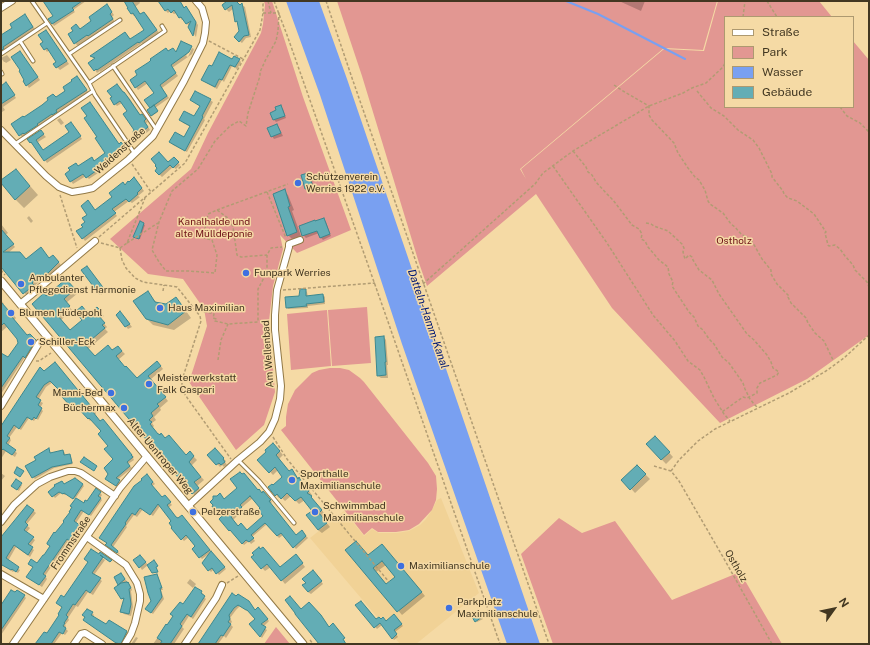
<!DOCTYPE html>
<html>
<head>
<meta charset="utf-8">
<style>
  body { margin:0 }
  #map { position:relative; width:870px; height:645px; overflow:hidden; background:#f5daa5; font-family:"Public Sans",sans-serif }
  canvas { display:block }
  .frame { position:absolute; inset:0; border:2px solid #423721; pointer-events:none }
  .legend { position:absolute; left:724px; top:16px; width:130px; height:92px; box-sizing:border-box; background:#f5daa5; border:1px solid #ad9970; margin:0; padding:5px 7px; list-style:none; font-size:12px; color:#423721 }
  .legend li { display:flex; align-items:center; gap:8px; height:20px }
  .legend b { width:20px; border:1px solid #ad9970 }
  .north { position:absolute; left:814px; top:589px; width:40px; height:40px; -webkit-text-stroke:3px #f5daa5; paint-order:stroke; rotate:57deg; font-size:11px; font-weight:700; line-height:16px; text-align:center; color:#423721 }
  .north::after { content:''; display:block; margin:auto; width:14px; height:18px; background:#423721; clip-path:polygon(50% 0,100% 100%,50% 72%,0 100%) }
</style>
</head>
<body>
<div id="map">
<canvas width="870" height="645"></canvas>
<div class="frame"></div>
<ul class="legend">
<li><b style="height:5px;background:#fff"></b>Straße</li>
<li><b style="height:11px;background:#e29792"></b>Park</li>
<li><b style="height:11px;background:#79a0f1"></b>Wasser</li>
<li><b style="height:11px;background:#63adb5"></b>Gebäude</li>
</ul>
<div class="north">N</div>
</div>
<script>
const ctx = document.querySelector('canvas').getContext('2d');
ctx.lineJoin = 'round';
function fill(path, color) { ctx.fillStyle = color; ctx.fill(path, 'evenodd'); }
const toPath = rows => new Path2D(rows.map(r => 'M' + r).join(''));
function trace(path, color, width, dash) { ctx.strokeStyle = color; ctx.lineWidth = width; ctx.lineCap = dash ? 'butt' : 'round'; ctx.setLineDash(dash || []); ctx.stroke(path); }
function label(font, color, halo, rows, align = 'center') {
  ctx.font = font + ' "Public Sans",sans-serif'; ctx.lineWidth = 3; ctx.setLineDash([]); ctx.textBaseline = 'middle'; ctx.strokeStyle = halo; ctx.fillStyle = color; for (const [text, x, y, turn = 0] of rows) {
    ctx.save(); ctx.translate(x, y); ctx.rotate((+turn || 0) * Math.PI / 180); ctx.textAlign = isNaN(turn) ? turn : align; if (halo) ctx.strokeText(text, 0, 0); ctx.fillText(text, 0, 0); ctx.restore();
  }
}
fill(toPath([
  [441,498,479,593,416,644,400,644,310,538,344,511,364,536,372,529,379,533,397,533,409,531,420,525,426,519,432,510,437,500]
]), '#f1d296');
fill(toPath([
  [264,1,272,1,303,97,351,230,297,253,280,235,283,249,273,286,269,321,275,392,264,425,236,450,189,382,207,326,204,309,183,279,148,274,110,239,191,169,208,133,261,33,263,24,265,5],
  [337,1,717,1,703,50,664,48,520,169,526,179,521,169,664,49,704,51,718,1,819,1,832,17,725,17,725,107,853,107,853,41,869,60,869,335,807,379,720,423,612,308,536,194,427,286,419,263,362,76],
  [367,307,371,363,332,366,328,310],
  [327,310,331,366,291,370,287,314],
  [330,368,340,368,349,370,360,378,364,382,428,463,436,476,437,489,436,500,432,510,419,524,409,530,396,532,378,532,372,528,364,535,281,430,286,426,286,417,288,404,295,390,312,373,319,370],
  [559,518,582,533,615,521,672,600,740,572,782,644,553,644,521,554],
  [276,627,290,644,264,644]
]), '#e29792');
fill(toPath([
  [286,1,319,1,347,79,540,644,507,644,402,344,320,95]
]), '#79a0f1');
fill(toPath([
  [45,1,86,1,73,10,75,12,54,26,49,19,54,16],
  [127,1,139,1,140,3,135,7,141,15,144,13,147,15,159,33,142,44,142,43,100,72,100,71,97,73,95,70,96,59,92,56,125,33,131,40,145,30,135,16,134,16,132,14,129,8],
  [162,1,176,1,182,4,185,9,188,10,198,25,196,37,184,19,182,20,177,13,174,14,170,11,168,13,165,10],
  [225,1,237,1,240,6,242,5,245,7,251,37,246,38,242,43,238,40,240,31,239,24,236,21,234,8,229,12,226,9,226,3],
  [619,1,645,1,641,11],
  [109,8,114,15,112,17,115,22,91,38,91,37,78,46,75,43,80,30],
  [27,18,35,29,4,50,5,51,1,55,1,36],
  [46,31,69,64,60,70,54,64,57,62,49,50,47,52,45,49,44,42],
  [191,47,186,56,188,57,172,68,178,76,162,88,169,98,155,108,158,112,152,116,152,108,155,94,148,83,138,90,131,80,169,52,177,54],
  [192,48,194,49,192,54,188,57],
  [20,52,40,80,29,88,27,85],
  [7,55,11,60,6,63,5,62,4,62,1,58],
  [232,60,239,60,241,62,237,69,232,66,224,82,222,80,217,89,205,82,202,80,212,67],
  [77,77,89,93,22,137,20,135,24,118,66,91],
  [117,85,130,99,141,116,144,117,148,122,146,123,150,130,139,139,134,132,136,131,128,112,122,103,117,106,115,104,113,98],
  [8,86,16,98,3,107,5,110,2,112,1,87],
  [191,100,210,100,213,102,204,119,205,120,187,152,173,145,171,142,185,138,191,127,183,123,181,120,194,118,200,106],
  [281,107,283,109,286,118,276,122,274,120,271,113,277,111],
  [60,118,64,123,61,125,57,120],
  [277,125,279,128,283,136,274,139,272,136],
  [73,126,82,139,47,163,34,144,33,145,30,142,43,134,46,137,38,142,43,151,70,132],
  [119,145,124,146,127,150,100,169,101,171,89,179,86,176,73,184,66,174,92,158,95,162],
  [174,158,180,165,176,169,173,167,162,177,156,171],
  [16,170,38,195,24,208,15,199,1,182],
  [308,174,311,177,315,190,309,191,306,189,302,176],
  [136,180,144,191,138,196,140,197,132,203,129,201,114,212,117,216,85,241,78,232,84,227,95,211,113,197,126,186],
  [284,191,288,195,294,210,292,211,301,236,292,239,288,235],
  [29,216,33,221,31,223,27,218],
  [324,219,326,222,331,236,323,240,321,238,319,233,306,238,303,235],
  [140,222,145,225,140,239,135,238],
  [1,224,8,233,5,235,15,247,8,253,26,260,56,259,61,265,49,277,47,281,44,278,34,286,36,288,27,296,1,260],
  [87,267,105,292,101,295,83,270],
  [70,284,78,293,66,303,72,310,61,320,70,331,83,320,86,312,100,312,104,316,100,319,107,327,105,329,108,332,88,349,95,357,112,352,118,347,125,354,118,360,125,368,137,379,160,365,163,369,151,379,168,401,160,408,161,410,154,417,156,420,152,423,154,426,152,428,158,435,165,439,186,456,190,453,197,460,191,466,204,480,197,486,202,492,196,497,33,304],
  [305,290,307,292,308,297,323,295,325,297,325,304,308,306,308,308,288,309,287,307,300,297],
  [147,292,157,303,166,305,175,299,181,304,191,318,174,330,153,325,147,319],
  [1,300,4,304,3,304,9,312,10,311,16,318,14,320,27,336,30,335,37,343,28,359,25,357,1,394,1,362,8,358,19,343,18,338,8,326,1,332],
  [117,315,123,315,132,327,128,329],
  [384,337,386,340,388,365,387,365,388,378,381,378,378,376],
  [57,365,96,413,95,415,101,422,105,423,134,457,133,458,134,460,128,464,132,468,117,480,121,483,118,487,108,481,114,459,102,432,92,419,90,421,80,409,77,412,75,410,64,397,65,395,53,382,46,387,38,400,43,403,40,408,43,411,38,420,36,418,34,421,29,418,21,430,17,427,9,438,11,440,8,446,17,453,15,457,6,451,1,459,1,428,44,372],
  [659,441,673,457,666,464,647,444],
  [277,448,283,455,279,459,290,473,292,471,299,479,302,482,306,487,312,495,310,496,325,514,322,517,330,527,322,533,318,530,313,511,305,500,299,504,291,496,285,501,281,497,279,498,276,495,273,486,284,477,278,470,273,475,259,460],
  [49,450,51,453,63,451,65,453,65,456,70,455,71,457,73,464,54,468,35,479,33,477,37,461],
  [215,450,226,461,225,462,227,465,224,467,222,465,220,467,209,455],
  [637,466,650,479,635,493,623,480],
  [1,473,5,476,1,481],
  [147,475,155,484,152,486,162,498,165,497,172,505,168,508,178,520,184,519,226,569,219,575,214,569,211,572,203,563,210,553,202,559,193,549,197,547,189,537,184,541,182,539,173,521,160,506,153,516,143,509,137,517,134,515,126,526,127,527,113,547,120,554,119,554,109,547,108,543,102,540],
  [16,480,22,485,19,491,13,487],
  [82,484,84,486,75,499,84,505,100,493,102,495,100,498,102,500,91,516,84,511,76,523,83,529,73,543,69,540,45,576,47,579,42,587,30,579,34,568,29,564,37,564,44,557,51,547,56,534,71,512,76,500,67,494,65,495,61,493,55,498,50,492,64,485],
  [258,491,262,494,266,495,272,502,270,504,296,536,304,534,308,538,296,549,283,535,279,538,267,524,252,537,255,541,251,544,249,541,244,545,230,530,218,509,216,509,213,507,224,500],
  [253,498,262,508,265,516,247,531,239,527,233,520,243,510,241,508],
  [28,506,36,513,26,525,30,528,26,533,35,540,30,547,34,550,30,557,16,547,8,561,20,570,18,573,14,571,13,572,1,564,1,539],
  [382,545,425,596,402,615,347,550,368,556],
  [386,565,396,577,387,585,376,572],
  [101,554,113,563,102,556,101,557,105,560,94,575,102,581,93,595,88,592,78,607,76,606,68,618,69,620,65,625,66,626,65,628,68,631,65,635,62,633,54,644,37,644,47,635,60,615,63,608,64,599],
  [252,557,280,568,299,559,305,567,285,584,271,567,265,571],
  [143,559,148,565,142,570,140,567],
  [121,574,130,585,132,590,131,591,133,607,131,616,124,614,121,611,124,600,122,598,120,585,119,584],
  [316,574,323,584,311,594,308,592],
  [157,575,158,577,163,590,161,590,164,599,153,614,148,610,152,601],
  [190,579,196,584,193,588,187,583],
  [201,592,204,595,203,596,206,599,193,619,189,616,182,627,184,629,174,644,153,644,166,626,167,626,184,605],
  [233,595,256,611,260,611,269,621,263,627,267,630,262,638,250,625,256,620,249,612,240,606,236,610,230,618,232,622,230,624,233,627,226,638,224,636,218,644,199,644],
  [24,596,26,598,1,635,1,605],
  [357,606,376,621,386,622,396,618,403,626,395,632,398,637,394,640,382,625,377,629],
  [92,613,94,615,93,617,106,626,109,621,127,632,129,634,123,644,120,644,87,622],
  [480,614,483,619,477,622,476,621],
  [136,637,138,638,134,644,131,644]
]), '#0003');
trace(toPath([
  [566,1,598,14,685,59]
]), '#79a0f1', 2);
const building = toPath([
  [43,1,82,1,72,8,74,10,52,24,48,19,53,16,43,1],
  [124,1,132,1,140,14,144,12,157,30,139,43,138,42,97,70,96,69,94,71,88,63,95,58,90,56,125,32,130,39,144,30,133,13,131,14,127,8,128,8,124,1],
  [158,1,180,1,184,8,186,6,196,22,193,36,188,27,191,21,186,24,181,17,179,18,174,10,171,13,168,9,165,11,158,1],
  [227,1,239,1,237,2,240,5,242,3,249,35,244,36,239,42,234,37,239,31,237,21,235,22,232,5,225,10,222,5,227,1],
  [107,4,112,12,110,14,113,19,88,36,87,35,74,44,68,34,73,31,71,28,76,24,80,29,91,21,89,17,107,4],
  [25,14,33,27,3,47,4,49,1,50,1,35,12,28,10,24,25,14],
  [46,30,67,61,56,68,53,64,56,62,47,48,44,50,40,44,43,42,38,35,46,30],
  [181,41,192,46,189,52,171,65,176,73,160,85,167,96,150,108,144,100,154,93,145,81,135,88,130,80,137,75,135,71,149,62,151,60,150,59,166,48,168,51,173,48,176,52,181,41],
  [20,51,38,77,26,86,23,81,24,80,19,71,20,70,11,57,20,51],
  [219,52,232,59,234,56,240,59,235,67,230,65,222,80,219,79,215,87,201,80,209,65,212,66,219,52],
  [77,76,87,90,56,110,57,112,52,115,52,114,37,124,38,125,24,134,23,133,19,136,11,124,23,116,24,117,42,105,48,100,47,98,53,94,56,97,65,91,63,87,72,81,71,80,77,76],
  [6,82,15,95,1,104,1,86,6,82],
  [117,84,123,92,124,92,127,96,140,115,142,114,146,119,144,121,148,127,136,137,133,132,134,130,123,114,127,111,120,101,114,105,110,98,112,97,107,91,117,84],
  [195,91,211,99,202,116,203,117,185,151,169,142,175,132,184,137,190,126,179,120,184,111,194,116,200,106,190,100,195,91],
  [90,102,119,144,121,142,124,146,124,148,98,166,100,168,86,178,83,174,70,182,65,174,70,170,68,168,76,163,78,166,92,157,94,161,105,153,95,138,97,137,84,118,87,116,81,108,90,102],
  [154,105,158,111,151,116,147,110,154,105],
  [281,105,285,116,273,120,270,113,276,110,275,107,281,105],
  [71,122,81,136,44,161,31,142,30,143,27,139,41,130,44,134,36,140,43,150,69,132,65,126,71,122],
  [277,124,281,133,271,137,267,128,277,124],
  [159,152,168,162,174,157,179,162,173,168,170,165,159,175,155,171,157,168,155,166,156,165,151,159,159,152],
  [16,169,30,186,15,200,1,183,1,180,16,169],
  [308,173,313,187,305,189,301,175,308,173],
  [134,177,142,188,137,193,138,194,129,202,126,199,112,209,116,213,82,239,76,231,83,227,81,225,85,222,82,218,87,215,81,206,88,200,95,210,112,197,109,193,123,182,125,185,128,181,129,182,134,177],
  [285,189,290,206,288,207,297,232,287,236,273,194,285,189],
  [324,218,330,234,320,238,317,231,302,236,299,226,315,220,315,221,324,218],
  [140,221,144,223,139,239,133,237,140,221],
  [1,229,14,244,3,252,20,252,26,259,41,247,49,258,53,255,59,262,47,274,48,275,43,279,40,275,32,283,34,285,23,294,1,267,1,229],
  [87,266,105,290,99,294,81,270,87,266],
  [66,279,75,289,64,299,70,306,58,316,70,330,82,320,75,312,82,306,86,311,91,312,97,307,102,312,98,315,105,323,102,325,105,328,85,345,95,356,108,345,112,350,118,346,122,351,116,356,125,367,126,366,137,378,157,361,161,366,148,376,166,397,157,404,159,406,151,413,153,416,149,420,152,422,150,424,158,434,159,434,160,435,161,433,165,438,169,435,186,455,190,451,194,456,189,462,201,477,194,482,199,488,192,494,32,304,44,293,46,296,66,279],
  [300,289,306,289,306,296,323,294,324,302,306,304,307,306,286,308,285,297,299,296,300,289],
  [148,291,155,302,166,304,176,297,186,311,168,325,146,319,133,301,148,291],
  [1,302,9,311,10,310,14,315,12,317,27,335,30,334,36,340,25,358,23,356,1,388,1,353,8,357,18,343,17,339,4,323,1,326,1,302],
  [120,311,130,324,125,327,116,315,120,311],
  [384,336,386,362,385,362,386,375,377,376,375,337,384,336],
  [55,362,95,411,93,412,100,421,103,419,132,455,131,455,133,457,127,462,130,466,116,478,120,480,116,486,105,479,108,474,104,468,113,459,104,449,108,446,98,434,101,431,89,418,88,419,77,407,74,410,62,397,64,395,50,381,44,385,36,397,41,400,38,405,42,408,36,419,34,417,32,420,27,417,19,429,14,425,7,436,10,438,6,443,16,450,12,455,3,449,1,451,1,426,40,367,44,371,55,362],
  [655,436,670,452,661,460,646,444,655,436],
  [273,443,280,451,276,455,289,471,292,469,298,479,299,477,303,485,307,487,309,491,307,493,312,496,311,497,322,510,319,513,327,523,318,530,306,515,312,511,301,497,295,501,287,493,281,499,277,494,275,496,268,487,272,484,273,485,282,477,275,467,269,473,257,460,266,452,265,450,273,443],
  [49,448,50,453,63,450,64,455,70,454,72,463,52,467,32,478,25,466,36,460,34,457,49,448],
  [215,448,224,458,223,459,225,462,221,465,219,463,216,465,207,455,215,448],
  [84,457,97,466,94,471,80,462,84,457],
  [637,465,646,474,630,490,621,480,637,465],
  [17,467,24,471,20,477,14,473,17,467],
  [240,472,242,474,244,473,258,490,259,489,262,493,263,491,271,500,269,501,296,535,302,530,306,536,293,548,281,533,277,536,265,523,251,535,254,538,249,542,246,540,242,544,230,530,229,531,219,519,222,516,221,515,215,507,212,507,213,505,210,502,213,499,213,496,217,496,220,493,224,499,237,488,230,479,240,472],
  [250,496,260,508,258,510,263,516,247,530,241,523,238,526,231,517,242,507,240,505,250,496],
  [147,474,153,482,151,484,162,497,165,495,171,502,167,505,176,517,178,518,182,515,210,550,199,558,192,549,195,546,186,535,181,540,171,528,172,527,169,523,171,521,158,504,150,515,140,508,135,515,132,513,125,523,126,524,111,545,118,551,117,553,105,545,107,543,99,538,134,486,142,480,141,479,147,474],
  [75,478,83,484,73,499,64,493,63,494,59,492,52,497,48,492,55,486,54,485,62,481,64,484,75,478],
  [16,479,22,483,17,490,11,486,16,479],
  [96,488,101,492,98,496,101,498,89,515,81,510,74,521,81,526,71,542,67,539,43,574,46,576,39,585,26,577,33,567,28,564,31,559,37,563,43,555,44,555,50,546,47,544,47,543,54,532,55,533,64,522,63,521,70,512,69,512,72,507,70,506,76,498,84,503,85,500,87,501,96,488],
  [27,505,34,510,25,522,28,525,24,530,34,537,28,544,33,547,28,555,14,545,6,558,19,567,16,572,12,569,11,570,2,565,1,567,1,537,27,505],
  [356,541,368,555,382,544,422,592,397,612,345,550,356,541],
  [382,561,395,577,386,584,373,568,382,561],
  [259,547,260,549,263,547,280,567,296,554,303,563,281,581,267,564,261,569,251,557,254,555,252,553,259,547],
  [91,549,99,554,100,552,112,560,110,562,100,555,103,557,92,573,101,578,90,593,86,590,75,605,73,604,66,615,68,617,64,623,65,623,63,626,66,628,63,634,59,632,51,644,35,644,44,632,47,633,59,615,58,614,62,607,56,603,61,595,64,597,88,562,84,559,91,549],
  [211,551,225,567,216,574,212,568,208,571,202,563,211,551],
  [140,555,146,562,139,568,133,560,140,555],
  [154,560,158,566,156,567,158,572,152,573,147,565,154,560],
  [313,570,322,581,308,592,302,585,306,583,302,579,313,570],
  [121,573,125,579,118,585,114,577,121,573],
  [157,574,162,588,160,588,162,597,151,613,145,609,151,601,148,593,144,577,157,574],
  [127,582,128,583,128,582,131,588,129,589,131,604,129,614,120,612,124,598,121,599,114,588,121,583,127,582],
  [195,587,202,591,201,593,205,596,191,617,187,614,180,624,182,626,170,644,160,644,162,641,157,638,166,624,167,625,173,616,170,614,180,602,183,604,195,587],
  [11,590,15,592,17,590,25,595,1,630,1,605,11,590],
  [232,593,236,596,238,594,249,601,255,610,258,607,268,619,261,624,266,627,260,637,249,624,255,619,247,610,246,610,238,605,234,608,229,615,230,619,228,622,231,624,223,636,221,635,215,644,198,644,232,593],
  [290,596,301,609,309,602,321,615,329,627,333,623,345,638,343,639,346,644,319,644,295,614,295,613,285,600,290,596],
  [361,601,376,619,379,617,381,619,383,617,386,621,394,614,402,624,394,630,397,634,392,639,380,623,374,628,355,605,361,601],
  [87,609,93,612,91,615,106,624,109,620,127,631,121,644,116,643,83,620,85,617,82,615,87,609],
  [479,612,482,617,475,622,472,617,479,612]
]);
fill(building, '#63adb5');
trace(building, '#3c888f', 1);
const service = toPath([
  [32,1,89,83,95,95,135,154],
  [20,41,33,61],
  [1,54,47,23],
  [69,54,120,20],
  [113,66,156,129],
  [1,72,2,74,1,74],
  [89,83,165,31,162,26],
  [15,144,93,91],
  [238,460,259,481,294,523]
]);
const minor = toPath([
  [1,8,12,1],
  [1,130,46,176,59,187,72,192,84,190,93,188,129,159,153,136,184,81,203,43,205,33,206,22,202,8,196,1],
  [20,304,30,296,95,241],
  [1,406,39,343],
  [188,506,238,460,260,442,269,432,275,419,280,399,281,386,275,330,275,315,277,290,289,247,289,244,300,240],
  [1,522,14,505,37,484,50,477,68,471,75,471,81,473,115,496],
  [87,537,126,565,137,583,140,594,140,601,135,623,131,634,125,644],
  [1,574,44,599],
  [13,644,120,488,147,456],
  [74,644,81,634,85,633,102,644],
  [185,644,216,598,222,585]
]);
const tertiary = toPath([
  [1,281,303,644]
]);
trace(service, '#937a47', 5);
trace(minor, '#937a47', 8);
trace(tertiary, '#937a47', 9);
trace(toPath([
  [268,1,271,13],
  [274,1,287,35,386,316,500,644],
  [326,1,352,78,549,644],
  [767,1,777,17],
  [263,13,279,13,278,31,276,41,266,59,260,72,260,76,248,113,246,126,239,121,230,126,215,141,198,169,172,191,159,222,152,250,159,262,166,271,188,271,215,273,217,255,212,240,200,237,205,228,208,214,217,210,229,219,233,227,237,255,241,257,267,255],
  [743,17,745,1],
  [209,41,243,59],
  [614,85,623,91,649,106,649,115,652,120,674,143,678,153,688,168,695,177,699,180,705,190,708,201,710,204,723,213,731,224,735,227,742,235,746,236,753,243,762,259,771,270,771,274,777,284,789,296,788,297,791,303,806,318,808,323,815,333,824,341,833,360],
  [697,91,711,108,724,116,738,130,753,140,759,148,772,174,772,177,783,191,784,194,788,198,797,201,814,214,826,232,825,233,828,245,829,246,835,245,840,249,845,256,853,265,855,270,867,282,869,287],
  [840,107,847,116,860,123,869,132],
  [573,151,586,167,588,172,592,175,596,182,606,193,613,200,632,225,639,229,642,234,641,239,645,241,648,247,659,260,668,267,669,274,673,282,672,286,689,312,694,317,698,326,703,330,709,339,714,344,722,357,729,363,743,383,745,389,750,399,754,404,758,408],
  [132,164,151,192],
  [553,166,607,243,653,315,675,341,688,361,700,370,704,377,714,398,724,414,730,421],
  [267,192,286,238],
  [60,195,77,248],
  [217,210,288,184],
  [646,223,651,224,654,226,668,231,682,244,684,248,683,252,685,259,689,255,692,257,693,260,699,270,712,280,719,294,747,334,754,340,767,355,771,362,773,368,779,372,777,375,760,383,757,388,757,393,747,398,743,397,722,412],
  [99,237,185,163,260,30,263,13,263,4,261,1],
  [101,243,120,248],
  [127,243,158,223],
  [120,248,122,260,126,268,135,278,143,282,177,287,200,316,201,321,182,380,182,390,188,399,231,459],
  [120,248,127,243,145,198],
  [1,270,5,275],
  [423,284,535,184,543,173,573,151,649,106,683,93,692,88,706,83,723,67,725,63],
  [283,290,375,283],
  [163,291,164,285],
  [194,309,214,314,213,318,216,319,215,321,228,324,258,322,258,289,267,272,267,255,271,248,282,247],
  [218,360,221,340,228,324],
  [36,361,39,361,51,353],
  [273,437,287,459,389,582],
  [654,466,671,471,679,481,723,557,772,644],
  [671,471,679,460,698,441,715,429,789,393,811,380,826,371,844,358,869,335],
  [227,583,238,576],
  [310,640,313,644]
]), '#b19c73', 1.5, [3, 2]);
trace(service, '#fff', 3);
trace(minor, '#fff', 6);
trace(tertiary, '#fff', 7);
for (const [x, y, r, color] of [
  [298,183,4,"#3e70e0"],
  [246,273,4,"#3e70e0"],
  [21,284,4,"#3e70e0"],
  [160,308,4,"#3e70e0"],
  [11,313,4,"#3e70e0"],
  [31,342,4,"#3e70e0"],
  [149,384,4,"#3e70e0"],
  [111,393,4,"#3e70e0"],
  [124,408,4,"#3e70e0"],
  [292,480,4,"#3e70e0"],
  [193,512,4,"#3e70e0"],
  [315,512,4,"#3e70e0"],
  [401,566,4,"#3e70e0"],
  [449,608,4,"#3e70e0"]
]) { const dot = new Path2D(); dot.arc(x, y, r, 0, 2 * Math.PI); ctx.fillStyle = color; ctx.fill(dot); trace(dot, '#f5daa5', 1.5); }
label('10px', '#423721', '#f5daa5', [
  ["Weidenstraße",120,151,-42],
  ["Am Wellenbad",268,354,-94],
  ["Alter Uentroper Weg",160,456,50],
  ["Frommstraße",71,543,-56],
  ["Ostholz",736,566,60]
]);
label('10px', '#423721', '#f5daa5', [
  ["Schützenverein",306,177],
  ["Werries 1922 e.V.",306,189],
  ["Funpark Werries",254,273],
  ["Ambulanter",29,278],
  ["Pflegedienst Harmonie",29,290],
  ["Haus Maximilian",168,308],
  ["Blumen Hüdepohl",19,313],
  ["Schiller-Eck",39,342],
  ["Meisterwerkstatt",157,378],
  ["Falk Caspari",157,390],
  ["Manni-Bed",103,393,"right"],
  ["Büchermax",116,408,"right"],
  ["Sporthalle",300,474],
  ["Maximilianschule",300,486],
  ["Schwimmbad",323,506],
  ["Maximilianschule",323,518],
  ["Pelzerstraße",201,512],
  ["Maximilianschule",409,566],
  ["Parkplatz",457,602],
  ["Maximilianschule",457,614]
], 'left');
label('10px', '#6f1318', '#f5daa5', [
  ["Kanalhalde und",214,222],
  ["alte Mülldeponie",214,234],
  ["Ostholz",734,241]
]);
label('italic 11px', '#001975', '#f5daa5', [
  ["Datteln-Hamm-Kanal",428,319,71]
]);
</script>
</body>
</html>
